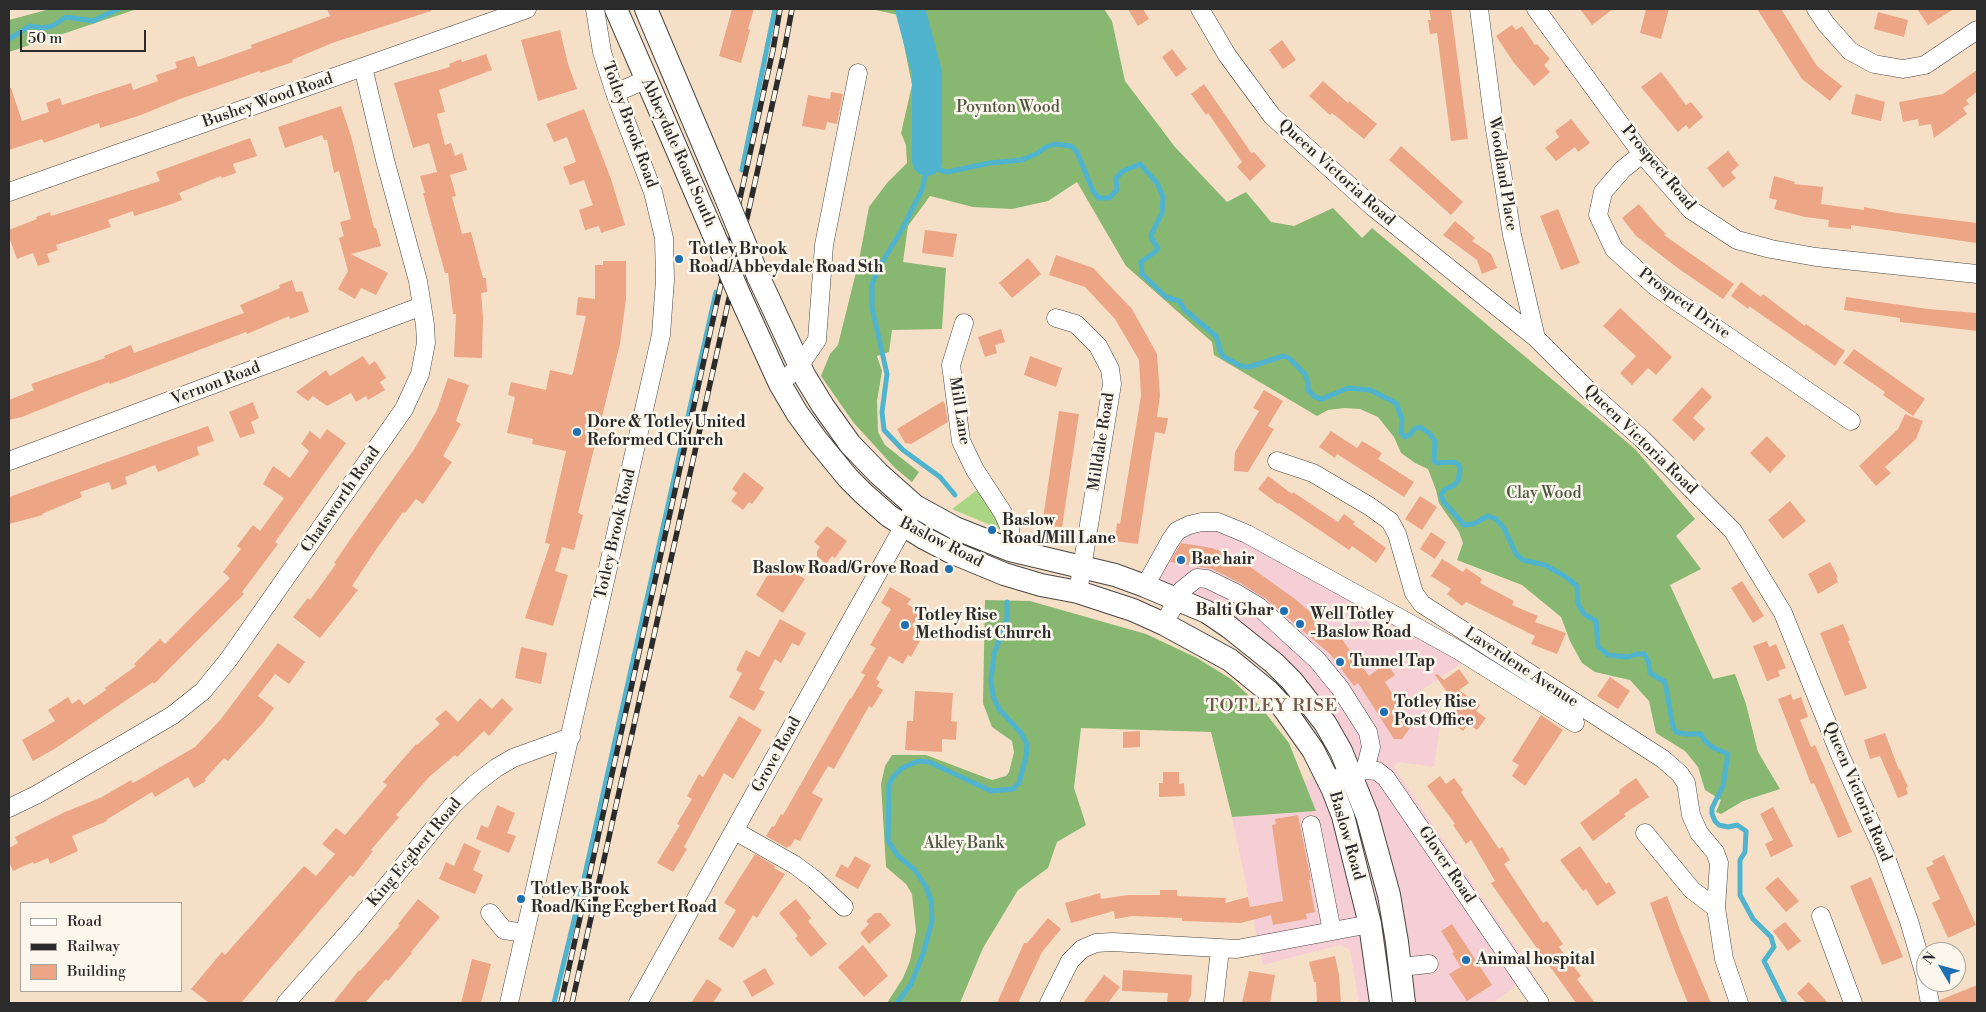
<!DOCTYPE html>
<html>
<head>
<meta charset="utf-8">
<style>
  body { margin:0 }
  #map { position:relative; width:1986px; height:1012px; overflow:hidden; background:#f5e0c7; font-family:"Libre Bodoni",serif }
  canvas { display:block }
  .frame { position:absolute; inset:0; border:10px solid #2b2b2b; pointer-events:none }
  .legend { position:absolute; left:20px; top:902px; width:162px; height:90px; box-sizing:border-box; background:#fbf7ec; border:1px solid #a8a59f; margin:0; padding:6px 9px; list-style:none; font-size:15px; color:#2b2b2b }
  .legend li { display:flex; align-items:center; gap:10px; height:25px }
  .legend b { width:25px; border:1px solid #a8a59f }
  .north { position:absolute; left:1916px; top:942px; width:50px; height:50px; box-sizing:border-box; background:#fbf7ec; border:1px solid #a8a59f; border-radius:50%; rotate:307deg; font-size:14px; font-weight:700; line-height:20px; text-align:center; color:#2b2b2b }
  .north::after { content:''; display:block; margin:auto; width:18px; height:22px; background:#1f6fb2; clip-path:polygon(50% 0,100% 100%,50% 72%,0 100%) }
  .scale { position:absolute; left:20px; top:30px; width:126px; height:22px; box-sizing:border-box; border:2px solid #2b2b2b; border-top:0; padding-left:6px; font-size:15px; line-height:18px; white-space:nowrap; color:#2b2b2b; -webkit-text-stroke:4px #fbf7ec; paint-order:stroke }
</style>
</head>
<body>
<div id="map">
<canvas width="1986" height="1012"></canvas>
<div class="frame"></div>
<ul class="legend">
<li><b style="height:6px;background:#fff"></b>Road</li>
<li><b style="height:6px;background:#2b2b2b"></b>Railway</li>
<li><b style="height:14px;background:#eca686"></b>Building</li>
</ul>
<div class="north">N</div>
<div class="scale">50 m</div>
</div>
<script>
const ctx = document.querySelector('canvas').getContext('2d');
ctx.lineJoin = 'round';
function fill(path, color) { ctx.fillStyle = color; ctx.fill(path, 'evenodd'); }
const toPath = rows => new Path2D(rows.map(r => 'M' + r).join(''));
function trace(path, color, width, dash) { ctx.strokeStyle = color; ctx.lineWidth = width; ctx.lineCap = dash ? 'butt' : 'round'; ctx.setLineDash(dash || []); ctx.stroke(path); }
function label(font, color, halo, rows, align = 'center') {
  ctx.font = font + ' "Libre Bodoni",serif'; ctx.lineWidth = 5; ctx.setLineDash([]); ctx.textBaseline = 'middle'; ctx.strokeStyle = halo; ctx.fillStyle = color; for (const [text, x, y, turn = 0] of rows) {
    ctx.save(); ctx.translate(x, y); ctx.rotate((+turn || 0) * Math.PI / 180); ctx.textAlign = isNaN(turn) ? turn : align; if (halo) ctx.strokeText(text, 0, 0); ctx.fillText(text, 0, 0); ctx.restore();
  }
}
fill(toPath([
  [1215,518,1475,654,1418,693,1440,726,1434,767,1398,762,1394,767,1533,973,1493,1003,1359,1003,1350,950,1340,945,1263,965,1232,817,1316,811,1304,781,1356,760,1330,713,1144,579,1153,552,1167,531]
]), '#f6cfd6');
fill(toPath([
  [981,487,1002,530,952,509]
]), '#aad683');
fill(toPath([
  [50,9,137,9,9,52,9,20],
  [871,9,1104,9,1112,21,1125,81,1175,147,1227,202,1246,192,1271,222,1294,226,1333,208,1362,238,1372,228,1635,449,1695,519,1676,536,1701,569,1670,585,1713,679,1735,674,1746,704,1758,752,1780,789,1743,801,1721,814,1716,812,1721,800,1705,790,1698,767,1685,751,1656,733,1649,701,1630,680,1595,672,1582,663,1570,641,1561,617,1522,585,1457,560,1463,543,1459,532,1439,503,1436,490,1428,469,1415,463,1401,453,1394,437,1378,417,1360,409,1344,408,1328,410,1317,416,1214,355,1212,342,1126,266,1077,182,1048,201,1012,209,973,207,930,196,908,226,903,262,946,268,942,329,892,330,889,352,877,356,882,371,877,401,878,432,885,445,919,472,912,482,895,468,853,422,821,376,830,354,838,345,859,260,869,207,887,183,907,163,906,145,901,133,912,85,898,15],
  [985,600,1030,601,1146,634,1197,658,1231,679,1260,706,1289,743,1316,811,1232,817,1211,732,1081,728,1074,788,1086,825,1057,842,1048,868,1018,890,983,948,960,1003,887,1003,903,978,910,961,916,931,912,894,906,884,886,867,881,784,885,766,892,755,926,755,992,780,1006,776,1009,772,1014,752,1012,741,992,727,983,703]
]), '#87b771');
trace(toPath([
  [9,39,30,26,43,28,52,26,66,17,93,21,118,9],
  [927,161,940,170,947,172,990,163,1021,160,1036,154,1046,147,1055,144,1071,146,1077,152,1093,191,1099,198,1109,198,1117,190,1116,178,1123,171,1140,164,1157,183,1163,197,1162,213,1151,235,1152,239,1158,248,1155,252,1141,262,1142,274,1166,297,1179,301,1185,310,1216,336,1221,353,1224,357,1241,366,1249,367,1283,356,1289,358,1305,374,1308,383,1308,390,1315,397,1322,399,1348,388,1370,390,1396,403,1402,419,1401,433,1405,437,1410,435,1414,429,1420,427,1429,433,1435,441,1434,461,1437,463,1454,462,1458,464,1460,469,1458,481,1453,486,1445,489,1441,495,1444,502,1464,525,1473,524,1488,516,1496,519,1504,528,1516,554,1523,560,1545,565,1566,577,1577,586,1578,604,1584,614,1596,621,1598,646,1608,655,1628,657,1637,654,1644,654,1649,663,1650,673,1665,682,1673,727,1676,732,1685,734,1701,734,1704,740,1712,747,1728,754,1723,786,1712,808,1712,814,1715,821,1719,825,1728,827,1737,825,1746,831,1745,852,1740,860,1740,895,1753,919,1771,937,1774,947,1764,961,1785,1003],
  [927,161,927,168,922,190,901,231,877,271,872,284,872,308,887,374,882,412,884,430,903,450,940,477,955,495],
  [742,170,775,9],
  [554,1003,583,883,716,292],
  [897,1003,911,984,923,954,932,921,931,900,926,887,915,870,898,856,888,841,889,785,893,777,902,768,918,761,929,762,991,791,1013,789,1019,783,1026,757,1027,744,1021,733,999,709,993,696,991,680,994,654,1007,619,1007,602]
]), '#50b4cf', 5);
trace(toPath([
  [910,9,927,73,927,161]
]), '#50b4cf', 30);
fill(toPath([
  [327,9,431,9,431,11,332,43,292,60,293,62,260,73,260,71,180,99,141,115,100,128,99,123,44,143,42,139,9,150,9,88,11,88,22,121,49,112,46,103,60,98,62,105,131,83,133,90,158,81,156,75,177,68,175,62,194,56,198,67,252,48,251,45,330,16],
  [732,9,754,9,748,29,750,30,741,63,719,56],
  [1128,9,1143,9,1149,19,1138,26],
  [1429,9,1451,9,1468,139,1451,141,1437,33,1430,34,1428,20,1431,20],
  [1580,9,1613,9,1592,25],
  [1646,9,1669,9,1661,39,1640,33],
  [1757,9,1781,9,1817,66,1842,86,1830,101,1802,79],
  [1917,9,1954,9,1928,25],
  [1878,12,1908,20,1904,37,1874,29],
  [1512,25,1516,30,1522,26,1535,45,1537,44,1550,59,1544,65,1550,72,1534,86,1514,63,1496,36],
  [560,30,568,64,577,89,538,101,521,40],
  [1282,40,1296,60,1283,69,1269,50],
  [1172,49,1187,69,1176,77,1162,57],
  [486,54,492,70,439,90,445,112,437,114,445,145,451,143,455,156,462,153,467,170,450,175,456,196,452,197,462,234,471,232,483,278,486,278,487,292,481,293,483,317,482,358,454,357,456,314,453,314,448,273,445,273,423,193,425,193,420,176,437,172,429,143,413,148,394,83,450,67,449,64,461,59,462,62],
  [1977,70,1977,92,1966,100,1969,104,1963,108,1967,114,1934,138,1931,124,1919,126,1918,119,1903,122,1899,102,1943,94],
  [1661,72,1686,105,1691,102,1703,117,1689,129,1686,125,1678,132,1641,87],
  [1323,81,1348,103,1349,101,1377,124,1364,139,1332,113,1330,115,1309,96],
  [1204,84,1252,154,1254,152,1266,166,1250,181,1237,167,1242,162,1208,113,1206,115,1191,94],
  [831,92,843,94,837,124,827,122,825,130,802,126,808,95,830,99],
  [1856,94,1885,102,1881,121,1851,114],
  [341,106,351,136,374,228,376,228,381,246,351,254,388,273,376,295,361,288,355,299,338,289,348,271,339,238,344,236,340,222,351,219,339,171,334,173,327,140,324,140,322,135,285,148,278,127],
  [584,109,611,179,625,225,601,233,599,226,585,230,579,210,593,205,584,180,570,185,563,167,576,162,567,137,554,142,546,124],
  [1571,119,1590,143,1578,152,1575,147,1556,161,1545,148,1559,137,1555,131],
  [250,138,257,156,233,164,236,173,222,178,221,176,179,193,182,200,169,205,134,216,133,211,108,220,111,227,56,245,58,250,47,254,50,262,38,266,33,253,17,259,9,237,9,230,37,219,36,217,50,212,51,216,160,181,156,172],
  [1401,146,1463,202,1451,215,1389,160],
  [1728,151,1739,165,1731,172,1736,178,1723,188,1707,168],
  [1774,176,1795,182,1794,184,1823,187,1821,204,1864,210,1864,207,1897,213,1977,223,1977,243,1851,225,1851,229,1828,227,1829,220,1805,217,1774,209,1777,200,1769,198],
  [1639,204,1654,222,1666,234,1664,235,1734,284,1723,299,1679,269,1636,236,1622,218],
  [1558,209,1580,263,1561,270,1540,216],
  [1455,221,1475,238,1472,241,1491,254,1497,268,1482,274,1477,260,1443,235],
  [925,230,957,234,953,257,922,253],
  [1056,255,1093,268,1132,309,1157,354,1160,396,1157,417,1168,418,1165,434,1155,432,1138,544,1115,541,1117,523,1120,524,1141,396,1139,360,1115,319,1085,287,1049,275],
  [1028,258,1041,274,1012,298,999,283],
  [603,261,626,261,626,299,620,344,578,513,583,515,574,550,562,547,555,571,568,575,553,626,525,618,550,544,545,543,566,451,532,444,533,439,507,433,515,397,508,395,511,382,546,390,550,370,572,375,573,373,586,316,576,315,578,297,595,299,595,265,603,265],
  [292,280,296,292,302,291,309,312,290,319,289,316,247,334,246,332,110,384,109,382,22,417,9,420,9,400,34,390,31,384,105,358,104,356,131,345,134,353,244,313,240,305,280,288,279,285],
  [1741,282,1761,297,1763,294,1805,326,1806,324,1845,351,1835,366,1749,306,1748,309,1731,296],
  [1846,297,1928,309,1977,313,1977,331,1900,322,1900,318,1844,310],
  [1620,308,1672,357,1656,375,1648,368,1632,385,1620,373,1636,356,1603,326],
  [1001,329,1005,342,995,345,997,353,985,357,978,337],
  [1854,349,1925,399,1913,416,1883,395,1885,392,1843,363],
  [363,356,369,365,375,361,386,378,380,382,385,390,368,400,366,396,356,402,351,393,327,406,313,396,308,401,296,392,326,370,330,376],
  [1030,356,1062,368,1056,387,1024,375],
  [448,378,469,385,456,421,461,424,443,456,452,462,423,504,416,499,405,513,403,512,375,551,352,586,358,590,320,638,293,617,308,598,310,600,336,564,334,563,354,534,415,448,437,410],
  [1702,387,1712,397,1693,418,1705,429,1694,441,1672,420],
  [1264,390,1283,401,1268,426,1274,429,1248,472,1234,471,1235,452,1259,411,1253,408],
  [943,401,945,404,948,422,911,444,905,443,897,429],
  [253,402,259,418,251,422,255,433,240,438,229,412],
  [1059,411,1079,414,1062,527,1042,525],
  [1905,414,1923,421,1916,439,1885,467,1891,473,1876,486,1859,466,1898,429],
  [208,426,214,441,197,447,199,455,158,472,155,465,125,477,127,484,112,490,109,482,80,492,82,497,42,514,43,515,9,524,9,497],
  [327,429,346,443,275,542,278,544,242,592,244,594,154,684,153,682,56,748,33,761,22,740,55,721,48,710,68,697,72,704,79,699,84,705,106,690,105,688,136,666,134,664,160,639,165,644,230,578,223,572,241,549,237,546,253,525,260,531,284,498,263,484,273,466,290,478,309,451,301,444,310,431,320,439],
  [1331,431,1357,448,1362,441,1382,453,1378,459,1414,482,1404,497,1337,454,1335,458,1319,447],
  [1767,436,1786,456,1770,473,1750,453],
  [744,472,764,488,752,504,749,502,743,510,731,501,737,493,732,489],
  [1268,476,1292,494,1293,492,1338,522,1344,514,1355,522,1353,524,1386,548,1376,563,1352,546,1349,550,1279,503,1278,504,1258,489],
  [1420,496,1437,507,1422,530,1405,519],
  [1790,501,1806,521,1783,539,1768,520],
  [827,526,847,541,835,558,832,556,826,564,817,556,817,551,820,547,814,542],
  [1431,532,1446,542,1435,559,1420,549],
  [1181,543,1212,548,1240,558,1251,564,1249,566,1295,599,1341,638,1369,676,1386,663,1395,675,1385,682,1412,725,1402,739,1394,739,1358,683,1354,686,1330,654,1266,599,1240,583,1212,569,1170,562],
  [1442,559,1463,572,1466,568,1482,579,1480,583,1514,601,1512,605,1538,616,1535,622,1566,633,1557,654,1531,644,1535,636,1466,602,1462,606,1447,594,1451,589,1431,576],
  [775,562,805,579,783,613,756,595],
  [1830,562,1838,577,1836,578,1838,582,1818,594,1808,574],
  [1742,581,1764,616,1753,623,1731,588],
  [890,587,911,599,907,604,932,619,911,657,908,655,903,664,889,656,876,679,880,682,877,686,883,690,872,708,869,706,834,769,828,766,812,793,823,799,800,841,795,839,790,847,788,846,787,848,766,836,772,826,774,827,781,814,783,815,850,698,851,699,865,675,861,673,876,648,870,645,891,609,881,603],
  [780,619,806,633,799,646,792,643,781,663,775,659,759,689,765,692,754,711,729,697,742,673,736,670,746,650,759,657],
  [1843,624,1850,640,1848,641,1850,645,1867,688,1845,696,1820,633],
  [1767,641,1769,647,1776,644,1786,668,1778,671,1780,676,1767,681,1753,646],
  [278,643,305,662,289,684,275,674,258,696,274,708,262,724,228,761,224,758,205,779,206,781,194,788,188,777,155,797,152,792,106,820,107,821,72,836,78,851,50,864,48,858,34,864,33,862,13,871,9,862,9,848,18,843,15,837,65,812,102,797,131,780,133,783,195,747,221,719],
  [521,647,547,653,541,684,515,678],
  [1459,669,1469,683,1459,690,1480,705,1476,711,1486,718,1477,730,1468,724,1463,731,1449,721,1458,708,1435,675,1437,674,1444,680],
  [1610,677,1630,691,1618,709,1597,696],
  [915,691,953,693,951,721,957,722,956,740,942,739,942,752,905,750,907,721,913,721],
  [1791,694,1793,700,1801,697,1808,717,1800,720,1811,747,1815,745,1852,832,1838,838,1814,783,1811,784,1778,699],
  [480,698,492,709,502,698,513,709,489,736,484,731,457,757,455,755,429,777,396,815,399,817,371,850,373,851,353,877,350,875,241,1003,209,1003,191,989,222,952,225,955,304,866,316,876,335,854,322,844,336,828,345,835,387,785,383,782,416,744,417,745,440,724,435,719,446,710,458,722],
  [1541,715,1563,730,1525,786,1512,776,1519,765,1512,761],
  [739,716,762,730,733,779,724,773,684,847,687,849,673,872,657,863,680,825,677,824,692,799,687,796,699,774,703,777],
  [1140,731,1140,747,1123,748,1123,732],
  [1885,733,1899,770,1900,769,1908,787,1906,788,1908,794,1898,798,1880,756,1870,759,1864,740],
  [1163,772,1179,772,1179,784,1184,783,1185,796,1159,797,1159,783,1163,783],
  [1440,776,1446,784,1454,778,1463,790,1461,792,1499,849,1502,847,1510,860,1504,864,1543,923,1547,921,1563,944,1559,947,1581,976,1577,979,1595,1003,1576,1003,1504,902,1491,883,1495,881,1471,840,1466,844,1453,825,1455,824,1427,786],
  [1636,778,1649,797,1624,814,1626,816,1593,841,1580,823,1620,793,1619,790],
  [497,805,515,813,507,833,516,836,509,853,476,839,481,825,488,828],
  [1773,807,1793,846,1771,857,1765,844,1773,840,1760,814],
  [1298,815,1311,880,1309,880,1315,912,1306,914,1307,919,1273,925,1271,915,1241,923,1182,921,1182,918,1132,916,1115,919,1114,911,1071,923,1065,903,1100,893,1101,899,1128,895,1160,895,1160,890,1177,890,1177,896,1226,898,1225,903,1248,897,1250,907,1283,901,1272,825,1276,824,1275,819],
  [464,843,481,851,473,870,483,875,475,894,439,879,446,862,454,866],
  [1580,846,1606,884,1609,882,1616,893,1597,906,1586,889,1583,891,1560,860],
  [755,854,775,866,774,868,785,874,757,918,753,915,733,948,718,939,736,910,724,903],
  [1944,855,1976,925,1948,938,1932,903,1940,899,1926,868,1934,864,1932,861],
  [855,856,871,865,858,889,835,876,841,864,848,868],
  [1778,877,1799,901,1786,912,1765,888],
  [1871,877,1903,957,1882,965,1850,886],
  [1667,896,1680,930,1711,1003,1688,1003,1675,971,1650,903],
  [418,899,440,917,411,952,412,953,388,981,386,979,365,1003,333,1003,359,970,360,971,400,925,398,924],
  [796,899,811,918,808,921,827,944,811,957,795,938,798,936,779,913],
  [875,913,881,913,891,925,869,944,860,933,869,924,866,921],
  [1048,918,1061,929,1042,952,1018,1003,997,1003,1024,943,1027,943],
  [1785,922,1801,941,1788,951,1773,931],
  [1452,924,1492,985,1467,1001,1449,974,1461,967,1452,953,1454,952,1441,931],
  [863,945,888,976,864,997,838,967],
  [1335,956,1339,975,1341,1003,1317,1003,1316,982,1314,982,1309,962],
  [472,959,491,964,481,1003,461,1003],
  [765,968,774,984,752,997,743,981],
  [1123,970,1192,975,1191,995,1188,1003,1167,1003,1168,993,1122,991],
  [1249,971,1275,975,1270,1003,1242,1003],
  [1104,975,1120,987,1108,1003,1083,1003],
  [707,979,722,989,713,1003,691,1003],
  [1809,982,1828,1003,1806,1003,1797,993],
  [1977,985,1977,1003,1940,1003,1940,1000]
]), '#eca686');
const minor = toPath([
  [1200,9,1227,55,1272,116,1373,207,1536,338,1594,396,1642,439,1733,531,1783,613,1840,755,1884,852,1909,921,1926,979],
  [1479,9,1493,117,1512,235,1536,338],
  [1536,9,1642,154,1691,210,1737,240,1771,249,1816,257,1977,274],
  [1816,9,1826,24,1850,51,1874,64,1903,69,1925,65,1977,30],
  [615,93,645,80],
  [1642,154,1623,169,1603,192,1598,215,1614,249,1656,287,1851,421],
  [9,192,527,9],
  [1056,318,1076,324,1098,346,1110,369,1112,384,1078,592],
  [964,323,951,365,961,441,975,470,1003,513,1010,529,1010,550],
  [780,384,800,365,817,340,824,245,858,73],
  [9,461,422,306],
  [1277,461,1313,473,1369,506,1390,521,1397,534,1414,593,1422,604,1663,759,1680,774,1686,783,1691,815,1699,833,1715,852,1719,863,1716,908,1724,959,1739,1003],
  [1145,586,1170,541,1177,531,1189,525,1202,522,1218,522,1247,534,1458,650,1575,723],
  [1164,624,1182,590,1197,578,1207,579,1234,592,1259,607,1317,660,1340,688,1368,732,1371,747,1365,770],
  [1338,778,1365,770,1377,771,1386,778,1540,1003],
  [9,808,36,795,173,715,203,691,229,659,404,409,420,374,426,343,425,325,418,281,385,160,363,67],
  [1311,825,1332,931],
  [735,831,795,865,815,880,844,907],
  [1645,833,1692,890,1716,908],
  [490,913,504,930,525,933],
  [1821,916,1853,1003],
  [1401,967,1429,964],
  [1926,982,1930,1003],
  [286,1003,354,926,453,805,475,784,496,768,513,758,571,737],
  [509,1003,661,335,665,280,664,238,653,192,615,93,602,52,595,9],
  [638,1003,910,515],
  [1049,1003,1070,961,1082,949,1096,943,1112,942,1237,949,1370,924],
  [1214,1003,1220,949]
]);
const major = toPath([
  [616,9,713,233],
  [646,9,726,198],
  [758,276,804,375,823,406,850,444,879,474,915,506,955,528,1010,550,1115,575,1145,586,1207,612,1229,627,1274,663,1292,681,1325,723,1341,751,1367,815,1389,895,1397,942,1404,1003],
  [740,296,780,384,797,413,816,439,848,478,864,494,889,516,924,538,951,552,1004,574,1041,585,1078,592,1133,610,1164,624,1230,660,1268,691,1282,706,1313,750,1333,790,1343,816,1370,924,1381,1003]
]);
trace(minor, '#494642', 19);
trace(major, '#494642', 24);
trace(minor, '#fff', 18);
trace(major, '#fff', 22);
const rail = toPath([
  [561,1003,773,50,780,9],
  [572,1003,784,52,792,9]
]);
trace(rail, '#2b2b2b', 5.5);
trace(rail, '#fbf7ec', 4, [11]);
const majorBridge = toPath([
  [726,198,758,276],
  [713,233,740,296]
]);
trace(majorBridge, '#494642', 24, []);
trace(majorBridge, '#fff', 22);
for (const [x, y, r, color] of [
  [679,259,5,"#1f6fb2"],
  [577,432,5,"#1f6fb2"],
  [992,530,5,"#1f6fb2"],
  [1181,560,5,"#1f6fb2"],
  [949,569,5,"#1f6fb2"],
  [1284,611,5,"#1f6fb2"],
  [1300,624,5,"#1f6fb2"],
  [905,625,5,"#1f6fb2"],
  [1340,662,5,"#1f6fb2"],
  [1384,712,5,"#1f6fb2"],
  [521,899,5,"#1f6fb2"],
  [1466,960,5,"#1f6fb2"]
]) { const dot = new Path2D(); dot.arc(x, y, r, 0, 2 * Math.PI); ctx.fillStyle = color; ctx.fill(dot); trace(dot, '#fbf7ec', 2); }
label('16px', '#2b2b2b', '#fbf7ec', [
  ["Bushey Wood Road",268,101,-19],
  ["Totley Brook Road",629,125,70],
  ["Abbeydale Road South",678,153,66],
  ["Prospect Road",1658,168,50],
  ["Queen Victoria Road",1336,173,42],
  ["Woodland Place",1502,174,81],
  ["Prospect Drive",1684,304,36],
  ["Vernon Road",216,384,-21],
  ["Mill Lane",959,411,81],
  ["Queen Victoria Road",1640,440,44],
  ["Milldale Road",1102,442,-81],
  ["Chatsworth Road",341,500,-55],
  ["Totley Brook Road",616,534,-77],
  ["Baslow Road",941,543,27],
  ["Laverdene Avenue",1521,668,33],
  ["Grove Road",777,755,-61],
  ["Queen Victoria Road",1857,792,67],
  ["Baslow Road",1346,836,74],
  ["King Ecgbert Road",415,853,-50],
  ["Glover Road",1446,865,56]
]);
label('16px', '#4b5641', '#fbf7ec', [
  ["Poynton Wood",1008,108],
  ["Clay Wood",1544,494],
  ["Akley Bank",964,844]
]);
label('bold 16px', '#2b2b2b', '#fbf7ec', [
  ["Totley Brook",689,250],
  ["Road/Abbeydale Road Sth",689,268],
  ["Dore & Totley United",587,423],
  ["Reformed Church",587,441],
  ["Baslow",1002,521],
  ["Road/Mill Lane",1002,539],
  ["Bae hair",1191,560],
  ["Baslow Road/Grove Road",939,569,"right"],
  ["Balti Ghar",1274,611,"right"],
  ["Well Totley",1310,615],
  ["-Baslow Road",1310,633],
  ["Totley Rise",915,616],
  ["Methodist Church",915,634],
  ["Tunnel Tap",1350,662],
  ["Totley Rise",1394,703],
  ["Post Office",1394,721],
  ["Totley Brook",531,890],
  ["Road/King Ecgbert Road",531,908],
  ["Animal hospital",1476,960]
], 'left');
ctx.letterSpacing = '1px';
label('18px', '#6f564b', '#fbf7ec', [
  ["TOTLEY RISE",1272,707]
]);
ctx.letterSpacing = '0px';
</script>
</body>
</html>
